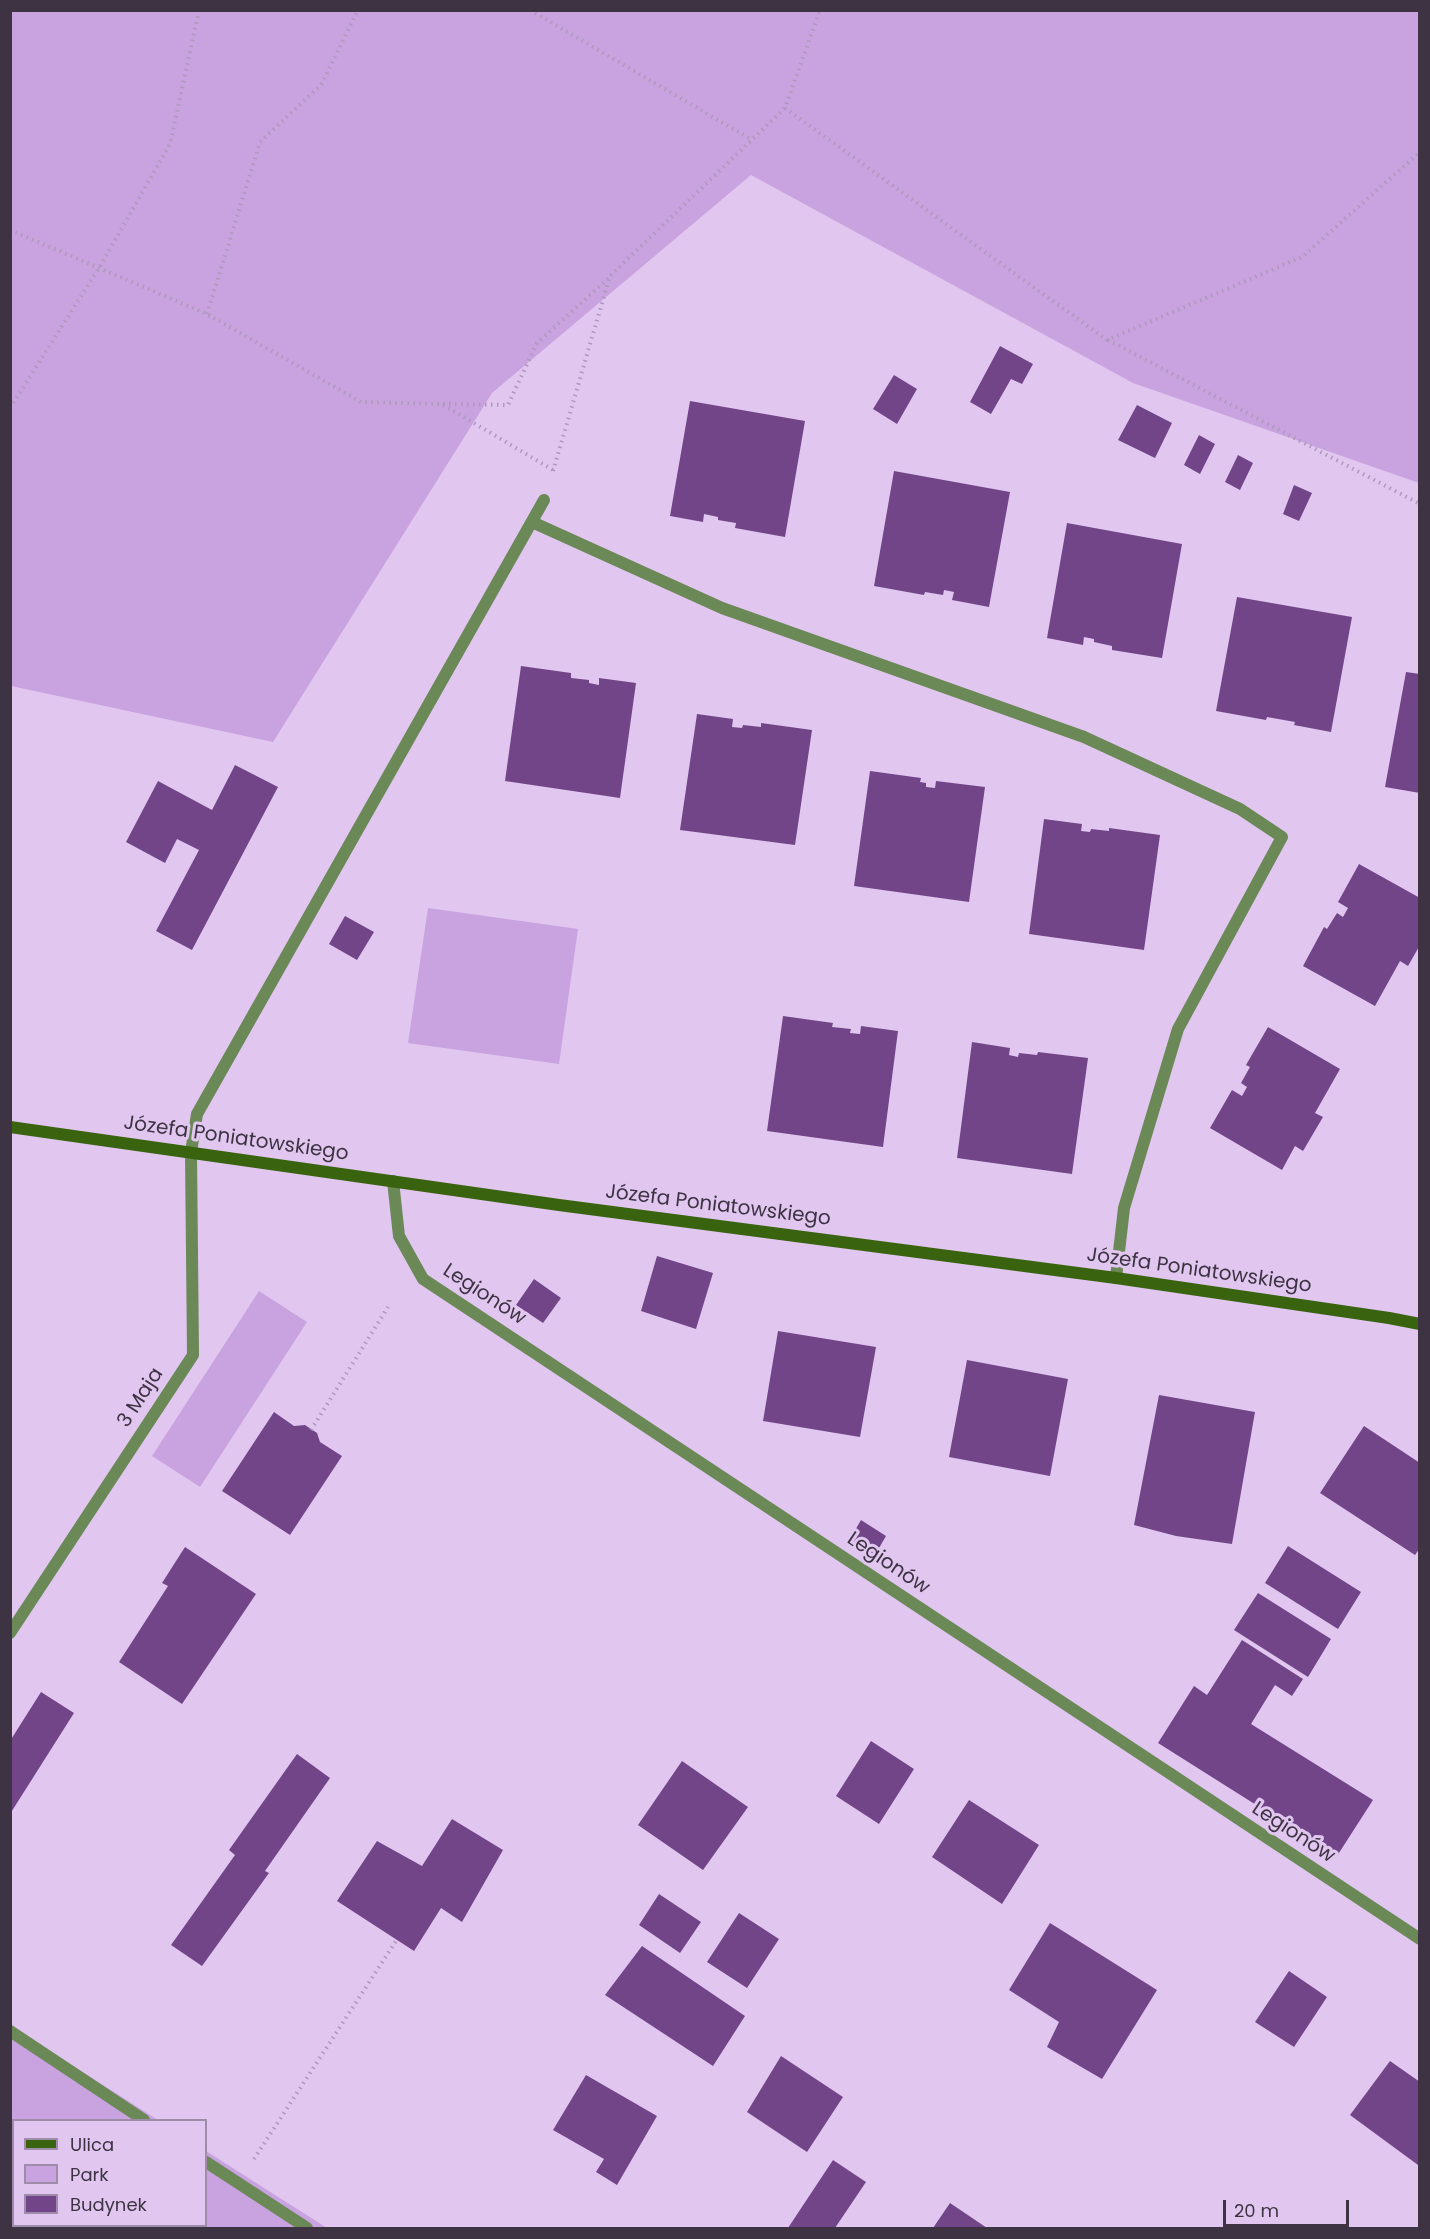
<!DOCTYPE html>
<html>
<head>
<meta charset="utf-8">
<style>
  body { margin:0 }
  #map { position:relative; width:1430px; height:2239px; overflow:hidden; background:#e1c7f0; font-family:Poppins,sans-serif }
  canvas { display:block }
  .frame { position:absolute; inset:0; border:12px solid #3d3343; pointer-events:none }
  .legend { position:absolute; left:12px; top:2119px; width:195px; height:108px; box-sizing:border-box; background:#e1c7f0; border:2px solid #9f8cab; margin:0; padding:8px 10px; list-style:none; font-size:18px; color:#3d3343 }
  .legend li { display:flex; align-items:center; gap:12px; height:30px }
  .legend b { width:30px; border:2px solid #9f8cab }
  .scale { position:absolute; left:1223px; top:2200px; width:126px; height:27px; box-sizing:border-box; border:3px solid #3d3343; border-top:0; padding-left:8px; font-size:18px; line-height:21px; white-space:nowrap; color:#3d3343; -webkit-text-stroke:4px #e1c7f0; paint-order:stroke }
</style>
</head>
<body>
<div id="map">
<canvas width="1430" height="2239"></canvas>
<div class="frame"></div>
<ul class="legend">
<li><b style="height:8px;background:#39630f"></b>Ulica</li>
<li><b style="height:16px;background:#c9a3df"></b>Park</li>
<li><b style="height:16px;background:#724589"></b>Budynek</li>
</ul>
<div class="scale">20 m</div>
</div>
<script>
const ctx = document.querySelector('canvas').getContext('2d');
ctx.lineJoin = 'round';
function fill(path, color) { ctx.fillStyle = color; ctx.fill(path, 'evenodd'); }
const toPath = rows => new Path2D(rows.map(r => 'M' + r).join(''));
function trace(path, color, width, dash) { ctx.strokeStyle = color; ctx.lineWidth = width; ctx.lineCap = dash ? 'butt' : 'round'; ctx.setLineDash(dash || []); ctx.stroke(path); }
function label(font, color, halo, rows, align = 'center') {
  ctx.font = font + ' Poppins,sans-serif'; ctx.lineWidth = 6; ctx.setLineDash([]); ctx.textBaseline = 'middle'; ctx.strokeStyle = halo; ctx.fillStyle = color; for (const [text, x, y, turn = 0] of rows) {
    ctx.save(); ctx.translate(x, y); ctx.rotate((+turn || 0) * Math.PI / 180); ctx.textAlign = isNaN(turn) ? turn : align; if (halo) ctx.strokeText(text, 0, 0); ctx.fillText(text, 0, 0); ctx.restore();
  }
}
fill(toPath([
  [11,10,1419,11,1419,483,1133,383,751,175,492,393,273,742,11,686],
  [428,908,578,929,559,1064,408,1043],
  [259,1291,307,1322,200,1487,152,1456],
  [10,2026,158,2120,14,2120,14,2226,206,2226,206,2151,327,2228,11,2228]
]), '#c9a3df');
fill(toPath([
  [1000,346,1033,364,1022,384,1011,379,991,414,970,402],
  [894,375,917,389,897,424,873,409],
  [690,401,805,421,785,537,735,528,736,523,718,520,718,517,704,514,703,522,670,516],
  [1137,405,1172,423,1155,458,1118,440],
  [1199,435,1215,444,1200,474,1184,465],
  [1238,455,1253,463,1240,490,1225,482],
  [894,471,1010,492,989,607,952,600,954,592,944,590,943,595,925,592,924,595,874,586],
  [1294,485,1312,493,1299,521,1283,514],
  [1067,523,1182,544,1162,658,1112,650,1112,646,1094,642,1094,639,1084,637,1083,645,1047,638],
  [1237,597,1352,617,1331,732,1294,725,1295,722,1267,717,1266,720,1216,711],
  [521,666,571,673,571,678,589,680,589,683,599,685,599,678,636,683,620,798,505,781],
  [1406,672,1420,674,1420,793,1385,787],
  [697,714,733,719,732,727,742,728,743,725,761,727,761,723,812,730,795,845,680,830],
  [235,765,278,787,192,950,156,931,199,850,177,839,165,863,126,842,158,781,212,810],
  [870,771,921,778,920,782,926,783,926,787,935,788,936,781,985,787,969,902,854,886],
  [1044,819,1082,824,1081,831,1090,832,1091,829,1109,831,1109,828,1160,835,1144,950,1029,934],
  [1359,864,1420,898,1420,945,1408,966,1400,961,1375,1006,1303,966,1324,927,1327,929,1337,913,1343,917,1348,908,1338,902],
  [345,916,374,932,357,960,329,944],
  [783,1016,833,1023,832,1027,851,1029,850,1033,860,1034,861,1026,898,1031,883,1147,767,1131],
  [1268,1027,1340,1069,1315,1113,1323,1117,1303,1151,1295,1146,1282,1170,1210,1128,1232,1090,1242,1096,1247,1087,1241,1083,1250,1067,1246,1065],
  [972,1042,1010,1048,1009,1055,1018,1057,1019,1053,1037,1055,1038,1052,1088,1058,1072,1174,957,1158],
  [657,1256,713,1273,696,1329,641,1311],
  [534,1279,561,1298,543,1323,516,1305],
  [778,1331,876,1347,860,1437,763,1421],
  [967,1360,1068,1379,1050,1476,949,1457],
  [1159,1395,1255,1412,1232,1544,1176,1536,1134,1525],
  [274,1412,294,1426,305,1425,317,1433,320,1442,342,1456,290,1535,222,1491],
  [1364,1426,1420,1463,1420,1548,1415,1555,1320,1493],
  [861,1520,886,1536,875,1555,850,1539],
  [1288,1546,1361,1592,1338,1629,1265,1583],
  [185,1547,256,1594,182,1704,119,1662,168,1586,162,1583],
  [1258,1593,1331,1639,1308,1677,1234,1630],
  [1242,1640,1303,1679,1292,1696,1275,1685,1251,1724,1373,1800,1337,1856,1158,1743,1194,1686,1207,1695],
  [41,1692,74,1713,10,1814,10,1741],
  [871,1741,914,1769,879,1824,836,1796],
  [297,1754,330,1778,265,1871,269,1873,202,1966,171,1945,235,1855,229,1850],
  [682,1761,748,1807,703,1870,638,1825],
  [969,1800,1039,1845,1002,1904,932,1857],
  [452,1819,503,1850,462,1922,441,1908,414,1951,337,1901,377,1841,422,1866],
  [659,1894,701,1922,680,1953,639,1925],
  [739,1913,779,1939,747,1988,707,1962],
  [1050,1923,1157,1990,1102,2079,1047,2047,1059,2022,1009,1990],
  [642,1946,745,2016,713,2066,605,1995],
  [1289,1971,1327,1997,1294,2047,1255,2022],
  [781,2056,843,2097,807,2152,747,2112],
  [1390,2061,1420,2082,1418,2165,1350,2115],
  [586,2075,657,2116,617,2185,596,2172,604,2159,553,2130],
  [833,2160,866,2182,835,2228,788,2228],
  [950,2203,987,2228,933,2228]
]), '#724589');
trace(toPath([
  [530,10,752,140],
  [785,108,1107,340,1302,257,1420,152],
  [10,230,207,314,361,402,442,404,553,470],
  [207,314,260,142,321,85,358,10],
  [1108,340,1420,504],
  [443,404,508,405,537,343,610,277],
  [10,408,99,268,170,144,199,10],
  [553,471,610,276,785,108,820,10],
  [311,1430,388,1307],
  [254,2159,396,1941]
]), '#ae99bb', 4, [1.5, 4.5]);
trace(toPath([
  [532,522,722,608,1084,737,1240,809,1282,837,1178,1029,1124,1208,1116,1278]
]), '#6b8857', 12);
trace(toPath([
  [393,1181,399,1236,423,1279,1420,1939],
  [10,1633,193,1355,191,1152,197,1114,544,500],
  [10,2031,144,2120],
  [206,2162,307,2228]
]), '#6b8857', 12);
trace(toPath([
  [10,1127,559,1205,1116,1278,1389,1318,1420,1324]
]), '#39630f', 12);
label('20px', '#3d3343', '#e1c7f0', [
  ["Józefa Poniatowskiego",236,1139,8],
  ["Józefa Poniatowskiego",718,1206,7],
  ["Józefa Poniatowskiego",1199,1271,8],
  ["Legionów",484,1295,33],
  ["3 Maja",141,1398,-57],
  ["Legionów",888,1564,34],
  ["Legionów",1293,1833,33]
]);
</script>
</body>
</html>
